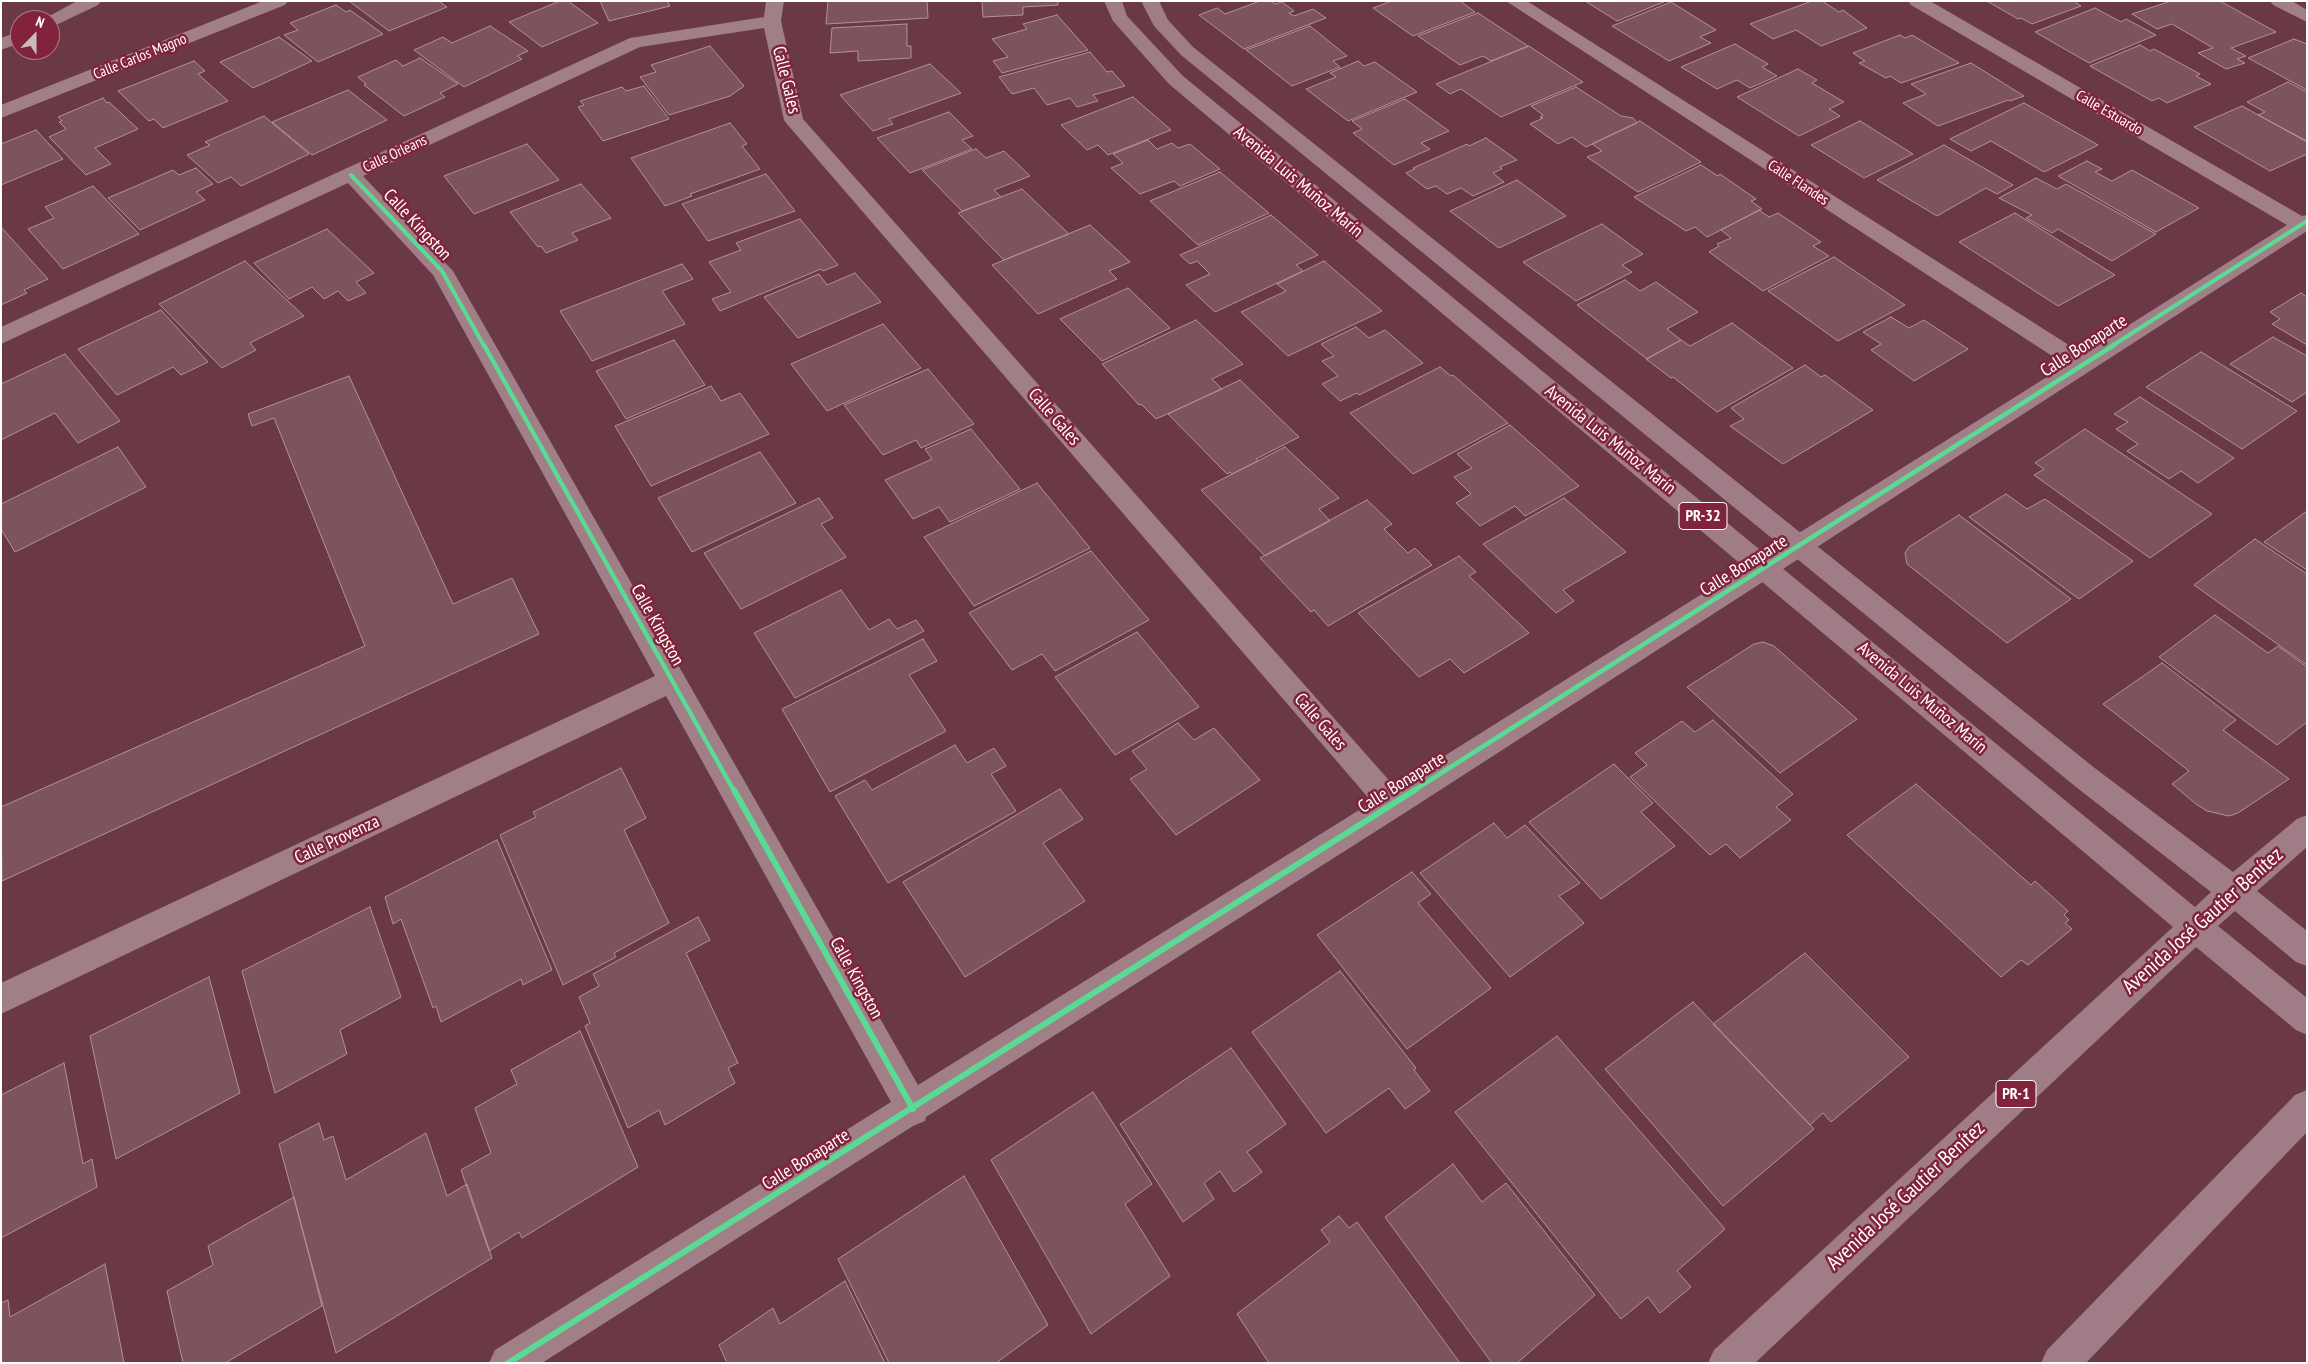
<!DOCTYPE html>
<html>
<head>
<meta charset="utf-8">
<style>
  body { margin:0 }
  #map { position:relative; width:2308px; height:1364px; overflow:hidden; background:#6b3945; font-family:"PT Sans Narrow",sans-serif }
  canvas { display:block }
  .frame { position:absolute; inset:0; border:2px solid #fff; pointer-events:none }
  .north { position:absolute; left:10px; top:10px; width:50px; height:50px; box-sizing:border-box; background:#81233a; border:1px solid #b37b89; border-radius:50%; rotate:22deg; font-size:14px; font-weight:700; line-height:20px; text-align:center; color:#fff }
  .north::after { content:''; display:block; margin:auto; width:18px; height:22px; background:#cbbabe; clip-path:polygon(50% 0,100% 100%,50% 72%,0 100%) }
</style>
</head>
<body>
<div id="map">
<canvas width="2308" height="1364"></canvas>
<div class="frame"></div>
<div class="north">N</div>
</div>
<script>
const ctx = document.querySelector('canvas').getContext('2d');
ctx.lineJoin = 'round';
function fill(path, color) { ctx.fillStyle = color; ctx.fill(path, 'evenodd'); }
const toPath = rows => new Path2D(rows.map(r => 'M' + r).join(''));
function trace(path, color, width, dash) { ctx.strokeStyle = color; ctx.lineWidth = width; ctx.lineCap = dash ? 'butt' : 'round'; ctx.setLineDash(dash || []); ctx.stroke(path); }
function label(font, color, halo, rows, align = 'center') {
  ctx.font = font + ' "PT Sans Narrow",sans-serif'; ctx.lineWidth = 5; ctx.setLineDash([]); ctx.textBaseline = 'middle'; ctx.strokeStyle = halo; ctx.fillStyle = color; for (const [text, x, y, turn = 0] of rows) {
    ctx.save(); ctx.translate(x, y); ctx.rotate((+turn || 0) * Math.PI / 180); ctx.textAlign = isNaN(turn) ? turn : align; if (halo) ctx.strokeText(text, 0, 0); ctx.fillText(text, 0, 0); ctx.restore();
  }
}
const building = toPath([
  [349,1,439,1,447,7,389,31,349,1],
  [560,1,568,1,598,23,542,47,509,22,560,1],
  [600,1,667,1,670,6,609,21,600,1],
  [828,1,927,1,928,18,826,24,828,1],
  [982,1,1058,1,1058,5,1023,7,1023,15,983,17,982,1],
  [1260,1,1271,1,1275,4,1282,2,1294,11,1289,13,1294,16,1313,9,1326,18,1244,49,1199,15,1217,8,1225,14,1260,1],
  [1392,1,1460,1,1475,12,1413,36,1373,8,1392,1],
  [1585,1,1666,1,1617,21,1585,1],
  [1812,1,1822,1,1839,12,1843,10,1867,28,1821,46,1796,30,1773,39,1750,24,1812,1],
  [1987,1,2074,1,2081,6,2032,24,2021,18,2018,19,1987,1],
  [2171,1,2220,1,2276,32,2231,48,2246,56,2237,59,2245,63,2226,69,2198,53,2213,48,2172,24,2157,29,2132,14,2171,1],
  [1671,2,1716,30,1700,37,1711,43,1669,61,1612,26,1671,2],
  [336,5,346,12,350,10,383,34,318,62,284,35,298,30,290,23,336,5],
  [2095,8,2121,22,2126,19,2156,35,2089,63,2035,32,2095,8],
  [1478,13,1528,46,1491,61,1483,56,1460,65,1418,36,1478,13],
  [1057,15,1088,50,1002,73,993,61,1008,57,992,39,1027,29,1023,24,1057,15],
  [907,24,907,46,911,46,911,58,858,61,858,51,830,53,832,28,907,24],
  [490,26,528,51,517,56,522,59,464,87,414,50,443,37,452,43,490,26],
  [1310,26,1347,56,1333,61,1340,67,1292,86,1246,50,1310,26],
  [1900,35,1905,38,1912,35,1959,63,1901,83,1890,76,1886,78,1859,63,1865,61,1853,53,1900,35],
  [279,37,312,61,253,88,220,62,279,37],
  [2294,39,2307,44,2307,90,2248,58,2294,39],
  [1735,44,1768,64,1762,67,1777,76,1750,88,1737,80,1717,89,1681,67,1735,44],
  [2140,45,2150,51,2154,49,2200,74,2196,76,2211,84,2167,103,2159,98,2152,101,2090,66,2140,45],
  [710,46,744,86,730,96,669,115,640,77,656,72,651,65,710,46],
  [1529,46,1583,82,1501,117,1461,89,1450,94,1436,84,1529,46],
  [1090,52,1107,72,1112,71,1125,86,1093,95,1098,101,1077,107,1070,98,1047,105,1034,88,1012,94,999,77,1090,52],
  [420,58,458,84,440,93,445,97,404,116,364,85,366,84,358,77,396,60,403,66,420,58],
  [194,61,205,71,198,74,228,101,163,128,154,119,149,121,118,91,194,61],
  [1358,61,1364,66,1375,62,1417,92,1348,121,1306,89,1336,77,1330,73,1358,61],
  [1971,63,2024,96,2010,101,2008,100,1938,126,1903,103,1926,94,1911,84,1971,63],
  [930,64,961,93,889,119,893,124,873,131,840,95,930,64],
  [1798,69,1817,80,1812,83,1844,102,1829,109,1840,116,1799,136,1737,97,1798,69],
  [2288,82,2307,92,2307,141,2258,115,2265,112,2247,102,2288,82],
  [644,86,669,119,603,141,578,107,584,105,580,101,622,87,626,91,644,86],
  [1576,87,1621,116,1633,118,1637,123,1586,147,1572,137,1558,144,1530,124,1543,118,1540,117,1543,115,1531,106,1576,87],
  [348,90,387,120,312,155,272,122,348,90],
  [1133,97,1171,130,1108,155,1098,145,1087,150,1061,125,1133,97],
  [103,98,107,103,109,102,138,129,95,148,111,164,86,175,49,137,66,129,59,122,62,121,58,117,103,98],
  [1405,99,1449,131,1421,143,1430,149,1394,165,1353,133,1362,129,1352,121,1405,99],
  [2024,103,2098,145,2044,172,1991,141,1971,151,1950,139,2024,103],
  [2242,106,2307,142,2307,154,2270,171,2194,127,2242,106],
  [949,112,973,136,962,140,972,149,910,173,877,138,949,112],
  [264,116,309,154,241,186,231,177,218,183,187,155,210,145,205,142,264,116],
  [1640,121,1701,162,1638,192,1587,157,1602,151,1592,144,1640,121],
  [1860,121,1913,154,1864,178,1811,145,1860,121],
  [730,123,747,144,742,146,760,169,690,194,692,196,665,206,631,158,730,123],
  [36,130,63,159,1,185,1,144,36,130],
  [1486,138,1517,160,1500,167,1502,169,1493,173,1504,182,1473,196,1461,188,1447,194,1436,186,1427,189,1406,173,1415,169,1413,168,1467,144,1469,146,1486,138],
  [1148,140,1157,149,1172,143,1178,148,1190,144,1220,169,1180,186,1174,181,1140,194,1111,168,1123,163,1113,154,1148,140],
  [527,144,559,180,474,214,444,176,527,144],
  [1944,145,2013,185,1997,194,1986,188,1937,216,1877,180,1944,145],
  [976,149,986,158,1004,151,1030,176,994,190,1001,197,962,211,922,170,976,149],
  [2087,161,2102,169,2095,172,2112,181,2132,170,2199,208,2156,232,2058,176,2087,161],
  [1701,165,1718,176,1720,174,1756,199,1751,201,1762,209,1707,237,1695,227,1686,231,1634,197,1701,165],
  [196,168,213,184,196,192,205,200,140,230,108,198,173,170,179,175,196,168],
  [1220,172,1269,213,1198,245,1150,201,1220,172],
  [766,174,795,211,708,241,682,204,766,174],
  [2036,178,2057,189,2066,184,2156,234,2112,261,2058,229,2052,233,2026,218,2032,215,1999,198,2036,178],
  [1517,180,1566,216,1499,248,1450,211,1517,180],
  [581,184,611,218,572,233,578,240,546,253,541,246,538,247,510,212,581,184],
  [93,186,139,234,63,269,28,229,54,218,45,207,93,186],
  [1022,189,1069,234,1004,260,958,213,1022,189],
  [1759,210,1769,217,1778,213,1821,242,1813,246,1829,256,1763,291,1709,252,1719,246,1717,244,1731,238,1721,230,1759,210],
  [2015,213,2115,275,2058,306,1959,242,2015,213],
  [1271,215,1318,255,1296,265,1303,271,1215,312,1186,285,1210,274,1197,261,1190,264,1180,255,1271,215],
  [800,219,838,265,823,271,821,269,720,311,712,299,731,292,709,262,741,250,736,243,800,219],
  [1602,224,1643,254,1622,265,1632,272,1576,301,1523,262,1602,224],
  [1090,225,1130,262,1109,271,1117,279,1038,314,992,265,1090,225],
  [1,227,48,279,24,290,27,293,1,305,1,227],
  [327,229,374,273,356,282,366,293,348,301,338,291,324,299,312,287,289,299,254,263,327,229],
  [1834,257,1905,305,1838,341,1768,291,1834,257],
  [245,261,304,316,250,343,256,350,222,368,159,304,245,261],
  [1324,261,1382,311,1288,356,1241,312,1286,291,1277,284,1324,261],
  [682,264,693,279,662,291,685,324,592,361,560,311,682,264],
  [855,273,881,302,798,338,764,297,819,274,827,285,855,273],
  [1625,280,1640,291,1656,282,1698,312,1667,329,1681,340,1647,359,1577,305,1625,280],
  [1128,288,1170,328,1102,361,1060,319,1128,288],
  [2301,293,2307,297,2307,345,2272,324,2280,319,2270,312,2301,293],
  [161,310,208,362,181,375,173,367,117,395,78,349,161,310],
  [1891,317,1909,328,1924,320,1968,349,1914,381,1871,350,1881,344,1863,332,1891,317],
  [1196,320,1243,364,1212,379,1222,389,1156,419,1141,404,1139,405,1102,364,1196,320],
  [1732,323,1793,368,1717,412,1673,377,1671,378,1646,359,1681,340,1690,346,1732,323],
  [883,324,921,368,827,411,791,364,883,324],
  [1356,327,1369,338,1385,330,1423,363,1359,395,1357,393,1340,401,1322,384,1338,376,1322,361,1334,356,1321,344,1356,327],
  [2273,337,2307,356,2307,392,2292,402,2230,364,2273,337],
  [674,340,705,385,626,419,596,371,674,340],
  [2201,352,2297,411,2242,449,2146,387,2201,352],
  [65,354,120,421,78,443,55,413,1,440,1,384,65,354],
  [1805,365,1821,377,1825,375,1873,410,1783,464,1730,426,1744,419,1731,408,1805,365],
  [1440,367,1451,376,1453,375,1508,423,1413,474,1350,413,1440,367],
  [928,369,974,424,921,448,916,440,883,455,844,405,928,369],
  [349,376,453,604,512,578,539,634,2,881,1,807,365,646,274,418,252,426,248,414,349,376],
  [1240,380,1299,437,1256,459,1258,461,1232,474,1230,472,1227,474,1168,414,1240,380],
  [711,386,721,401,740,393,769,434,651,486,615,426,711,386],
  [2140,397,2234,458,2198,483,2181,471,2169,479,2127,451,2138,444,2116,429,2128,422,2114,414,2140,397],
  [1510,425,1579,486,1525,516,1515,506,1480,526,1456,503,1471,494,1454,477,1472,468,1457,454,1510,425],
  [971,429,1020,489,950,522,939,507,913,519,885,480,932,459,925,449,971,429],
  [2085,429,2212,514,2150,558,2034,475,2044,469,2035,463,2085,429],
  [118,447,146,487,15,552,1,529,1,504,118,447],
  [1285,447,1339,498,1319,509,1330,521,1265,556,1201,490,1285,447],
  [760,452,796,503,692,552,658,498,760,452],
  [1037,483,1090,548,974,606,924,537,1037,483],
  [2006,494,2027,509,2045,499,2133,561,2079,599,1969,517,2006,494],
  [819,498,833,518,821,524,846,557,741,609,704,553,819,498],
  [1564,498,1626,552,1563,590,1574,601,1556,613,1483,544,1564,498],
  [1367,500,1392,524,1384,529,1408,553,1415,548,1432,565,1328,626,1314,610,1311,612,1260,558,1367,500],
  [2307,511,2307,570,2264,542,2307,511],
  [1959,515,2071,599,2007,643,1907,564,1905,553,1909,547,1959,515],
  [2255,539,2307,574,2307,665,2194,585,2255,539],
  [1091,551,1149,620,1055,671,1042,654,1012,670,969,613,1091,551],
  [1459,556,1476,572,1469,576,1529,633,1464,673,1450,659,1419,677,1358,613,1459,556],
  [841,590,869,630,889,619,897,629,916,620,924,631,795,698,754,633,841,590],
  [2215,615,2268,653,2278,646,2307,667,2307,722,2277,745,2159,657,2215,615],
  [1137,632,1199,707,1115,755,1055,677,1137,632],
  [923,639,937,661,909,675,946,731,830,792,782,709,923,639],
  [1763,642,1774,646,1857,719,1780,773,1687,687,1754,644,1763,642],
  [2162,663,2236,720,2223,730,2289,779,2238,813,2229,816,2207,811,2196,804,2172,784,2189,771,2103,704,2162,663],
  [1713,720,1793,794,1776,807,1791,820,1740,858,1726,844,1710,855,1630,777,1647,765,1635,753,1682,721,1695,732,1713,720],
  [1178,723,1194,740,1214,728,1260,780,1176,835,1130,779,1147,769,1132,751,1178,723],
  [955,745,967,763,994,748,1006,766,991,774,1016,811,888,883,835,796,865,780,872,790,955,745],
  [1614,764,1653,803,1641,812,1675,846,1601,899,1529,822,1614,764],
  [621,768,646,818,624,830,669,923,614,953,616,957,563,985,500,835,536,817,533,812,621,768],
  [1916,784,2031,885,2035,881,2068,911,2064,915,2069,920,2065,923,2072,929,2028,965,2021,960,2001,977,1847,835,1916,784],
  [1060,789,1083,819,1043,843,1085,901,965,977,903,882,1060,789],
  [1494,823,1507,838,1525,825,1580,883,1559,896,1584,923,1510,977,1420,873,1494,823],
  [497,840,552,970,523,985,521,979,441,1022,436,1006,433,1008,401,919,393,924,385,897,497,840],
  [1412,872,1431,894,1418,903,1491,988,1407,1049,1317,935,1412,872],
  [370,907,401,997,340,1030,347,1054,275,1093,242,971,370,907],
  [698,917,710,940,686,953,738,1063,728,1068,735,1083,665,1125,659,1110,628,1128,585,1026,590,1023,579,997,599,986,593,974,698,917],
  [1805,953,1909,1057,1831,1122,1823,1113,1810,1125,1713,1024,1805,953],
  [1340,971,1416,1068,1414,1070,1430,1091,1405,1109,1389,1088,1326,1133,1252,1032,1340,971],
  [209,977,240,1093,116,1159,90,1036,209,977],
  [1693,1002,1814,1129,1723,1206,1605,1069,1693,1002],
  [580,1031,638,1167,522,1238,519,1232,489,1251,461,1170,491,1153,475,1108,517,1084,511,1070,580,1031],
  [1557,1036,1725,1229,1677,1271,1691,1287,1660,1313,1648,1297,1621,1319,1455,1112,1557,1036],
  [1231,1048,1286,1124,1247,1152,1262,1172,1234,1192,1220,1171,1204,1183,1214,1199,1183,1222,1120,1124,1231,1048],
  [64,1063,83,1164,92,1159,97,1187,1,1238,1,1095,64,1063],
  [1093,1092,1152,1184,1125,1204,1170,1276,1091,1334,991,1160,1093,1092],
  [319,1123,324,1140,333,1136,346,1180,426,1133,447,1196,467,1184,492,1258,336,1353,279,1144,319,1123],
  [1453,1164,1482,1202,1506,1183,1595,1295,1517,1363,1492,1363,1385,1217,1453,1164],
  [964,1176,1048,1325,996,1363,889,1363,838,1259,964,1176],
  [294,1197,322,1306,225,1363,183,1363,167,1291,213,1265,208,1246,294,1197],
  [1339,1216,1349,1228,1357,1222,1460,1363,1269,1363,1237,1314,1330,1242,1321,1230,1339,1216],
  [105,1264,124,1363,1,1363,1,1303,8,1300,10,1317,105,1264],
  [845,1281,885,1363,727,1363,719,1345,773,1308,780,1324,845,1281]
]);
fill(building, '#7d545e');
trace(building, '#b09299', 1);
fill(toPath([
  [263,1,288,1,285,5,1,118,1,105,263,1],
  [766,1,784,1,781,21,803,119,1395,787,2066,365,1506,1,1527,1,2083,354,2287,225,1911,5,1908,1,1930,1,2302,216,2307,215,2307,231,1403,814,926,1117,925,1121,913,1126,542,1363,489,1363,495,1350,891,1102,666,696,1,1014,1,983,655,676,433,275,348,183,1,344,1,327,630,38,764,17,766,1],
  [764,28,784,120,787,124,1372,802,918,1085,453,271,363,176,640,47,764,28],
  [2270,1,2292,1,2307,10,2307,22,2273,5,2270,1]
]), '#a17f86');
fill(toPath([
  [1104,1,1122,1,1127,16,1183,76,2195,907,2211,892,2076,787,1181,55,1154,26,1141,1,1159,1,1168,20,1193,47,2096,769,2233,872,2297,819,2307,815,2307,847,2257,891,2307,931,2307,966,2296,962,2235,911,2218,926,2307,998,2307,1035,2296,1030,2196,947,1755,1363,1708,1363,1714,1350,2173,927,1169,84,1113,21,1104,1],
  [2307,1090,2307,1132,2086,1363,2041,1363,2047,1350,2295,1095,2307,1090]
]), '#a07d86');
fill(toPath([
  [77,1,101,1,98,5,56,25,50,26,50,20,42,20,77,1],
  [20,31,20,43,1,50,1,38,20,31]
]), '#a18088');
trace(toPath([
  [351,175,442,271,484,346],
  [2112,346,2307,221]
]), '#5adb95', 4);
trace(toPath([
  [484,345,734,791],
  [1413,791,2114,345]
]), '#5adb95', 4.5);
trace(toPath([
  [734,790,913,1109],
  [508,1363,1415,790]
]), '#5adb95', 6);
label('15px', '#fff', '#81233a', [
  ["Calle Carlos Magno",140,57,-22],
  ["Calle Estuardo",2109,113,30],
  ["Calle Orleans",395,154,-25],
  ["Calle Flandes",1798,183,33]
]);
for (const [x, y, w] of [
  [1703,516,48],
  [2016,1094,40]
]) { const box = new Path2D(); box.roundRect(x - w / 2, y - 13.5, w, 27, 4); ctx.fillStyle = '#81233a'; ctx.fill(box); trace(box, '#fff', 1); }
label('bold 16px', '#fff', null, [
  ["PR-32",1703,516],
  ["PR-1",2016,1094]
]);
label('18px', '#fff', '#81233a', [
  ["Calle Gales",786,80,76],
  ["Avenida Luis Muñoz Marín",1298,182,40],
  ["Calle Kingston",417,225,47],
  ["Calle Bonaparte",2084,346,-33],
  ["Calle Gales",1054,417,49],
  ["Avenida Luis Muñoz Marín",1610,440,39],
  ["Calle Bonaparte",1744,566,-32],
  ["Calle Kingston",657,625,61],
  ["Avenida Luis Muñoz Marín",1922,698,40],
  ["Calle Gales",1320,722,49],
  ["Calle Bonaparte",1402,783,-32],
  ["Calle Provenza",337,840,-25],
  ["Calle Kingston",856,978,61],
  ["Calle Bonaparte",806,1160,-32]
]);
label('21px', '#fff', '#81233a', [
  ["Avenida José Gautier Benítez",2203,921,-42],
  ["Avenida José Gautier Benítez",1906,1196,-43]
]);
</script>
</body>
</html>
